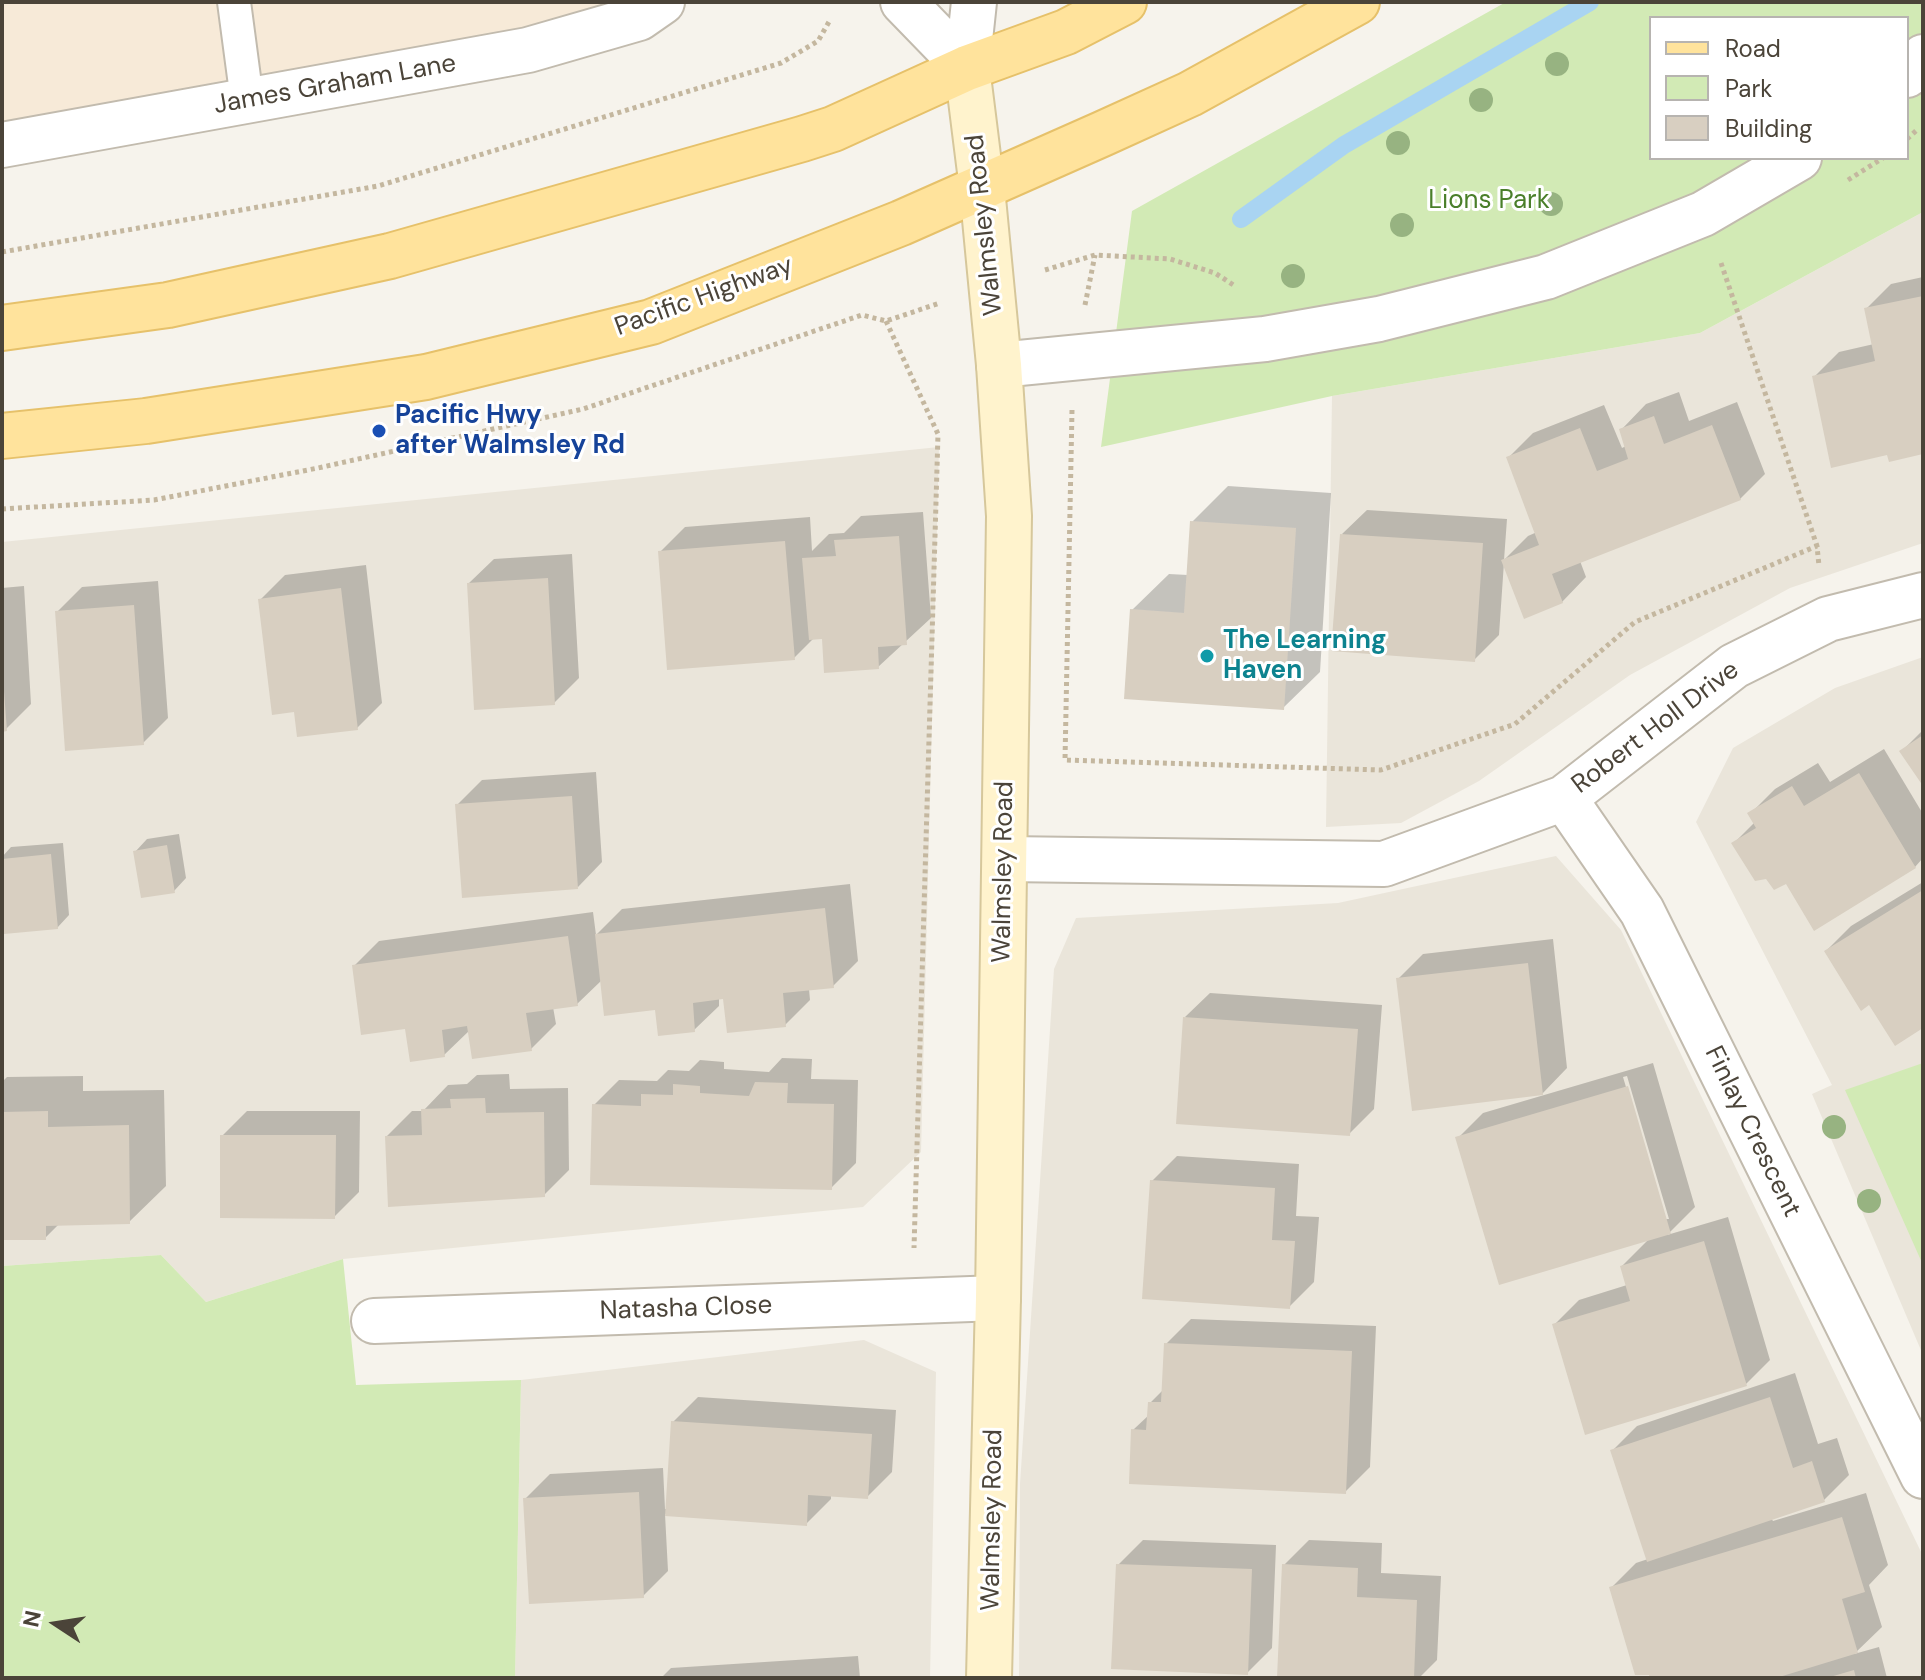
<!DOCTYPE html>
<html>
<head>
<meta charset="utf-8">
<style>
  body { margin:0 }
  #map { position:relative; width:1925px; height:1680px; overflow:hidden; background:#f6f3ec; font-family:"DM Sans",sans-serif }
  canvas { display:block }
  .frame { position:absolute; inset:0; border:4px solid #4b4439; pointer-events:none }
  .legend { position:absolute; left:1649px; top:16px; width:260px; height:144px; box-sizing:border-box; background:#fff; border:2px solid #b7b4b0; margin:0; padding:10px 14px; list-style:none; font-size:24px; color:#4b4439 }
  .legend li { display:flex; align-items:center; gap:16px; height:40px }
  .legend b { width:40px; border:2px solid #b7b4b0 }
  .north { position:absolute; left:16px; top:1584px; width:80px; height:80px; -webkit-text-stroke:6px #fff; paint-order:stroke; rotate:282deg; font-size:22px; font-weight:700; line-height:32px; text-align:center; color:#4b4439 }
  .north::after { content:''; display:block; margin:auto; width:28px; height:36px; background:#4b4439; clip-path:polygon(50% 0,100% 100%,50% 72%,0 100%) }
</style>
</head>
<body>
<div id="map">
<canvas width="1925" height="1680"></canvas>
<div class="frame"></div>
<ul class="legend">
<li><b style="height:10px;background:#ffe39c"></b>Road</li>
<li><b style="height:22px;background:#d2eab5"></b>Park</li>
<li><b style="height:22px;background:#d8cfc1"></b>Building</li>
</ul>
<div class="north">N</div>
</div>
<script>
const ctx = document.querySelector('canvas').getContext('2d');
ctx.lineJoin = 'round';
function fill(path, color) { ctx.fillStyle = color; ctx.fill(path, 'evenodd'); }
const toPath = rows => new Path2D(rows.map(r => 'M' + r).join(''));
function trace(path, color, width, dash) { ctx.strokeStyle = color; ctx.lineWidth = width; ctx.lineCap = dash ? 'butt' : 'round'; ctx.setLineDash(dash || []); ctx.stroke(path); }
function label(font, color, halo, rows, align = 'center') {
  ctx.font = font + ' "DM Sans",sans-serif'; ctx.lineWidth = 6; ctx.setLineDash([]); ctx.textBaseline = 'middle'; ctx.strokeStyle = halo; ctx.fillStyle = color; for (const [text, x, y, turn = 0] of rows) {
    ctx.save(); ctx.translate(x, y); ctx.rotate((+turn || 0) * Math.PI / 180); ctx.textAlign = isNaN(turn) ? turn : align; if (halo) ctx.strokeText(text, 0, 0); ctx.fillText(text, 0, 0); ctx.restore();
  }
}
fill(toPath([
  [1923,212,1923,543,1790,588,1630,675,1479,781,1401,823,1326,827,1332,396,1700,333],
  [939,447,921,1152,863,1207,343,1259,206,1302,161,1255,2,1266,2,542],
  [1923,657,1923,1355,1812,1094,1832,1085,1696,822,1733,748,1835,688],
  [1556,856,1621,930,1923,1556,1923,1678,1019,1678,1020,1484,1054,969,1076,918,1338,903],
  [864,1340,936,1372,930,1678,515,1678,521,1380]
]), '#eae5da');
fill(toPath([
  [2,2,637,2,525,38,2,133]
]), '#f7ead8');
fill(toPath([
  [1506,2,1923,2,1923,212,1700,333,1332,396,1101,447,1132,211],
  [1651,18,1907,18,1907,158,1651,158],
  [1923,1063,1923,1265,1845,1090],
  [161,1255,206,1302,343,1259,356,1385,521,1380,515,1678,2,1678,2,1266]
]), '#d2eab5');
fill(toPath([
  [1923,277,1923,452,1889,452,1814,377,1839,352,1874,344,1866,309,1891,284],
  [1679,392,1689,421,1737,402,1765,474,1740,499,1580,561,1586,577,1562,602,1504,562,1499,635,1474,660,1342,534,1367,510,1507,519,1504,560,1528,536,1537,532,1508,458,1533,433,1604,405,1622,448,1626,446,1622,429,1646,404],
  [1228,486,1331,493,1320,672,1283,708,1132,610,1169,574,1188,575,1192,522],
  [923,512,931,618,878,667,824,637,815,637,794,658,660,552,685,527,810,517,812,551,829,534,844,533,861,516],
  [572,554,579,678,554,703,469,583,494,559],
  [366,565,382,703,357,728,295,709,260,600,285,575],
  [158,581,168,718,143,743,57,612,82,587],
  [24,586,31,704,6,729,2,730,2,588],
  [1923,730,1923,783,1902,751],
  [1884,749,1923,814,1923,858,1915,867,1786,882,1733,844,1755,822,1750,814,1775,789,1818,763,1830,782],
  [596,772,602,862,578,887,457,805,482,780],
  [179,834,186,878,174,891,135,852,147,839],
  [63,843,69,915,57,928,5,932,2,857,11,847],
  [1923,882,1923,1026,1870,1002,1826,951,1851,926],
  [850,884,858,961,833,986,809,989,810,1000,785,1025,725,996,719,997,719,1006,694,1030,602,980,577,1004,553,1007,556,1024,531,1049,470,1030,444,1055,407,1027,354,966,379,941,593,912,596,935,622,909],
  [1553,939,1567,1068,1542,1094,1398,979,1423,954],
  [1210,993,1382,1005,1374,1109,1349,1134,1185,1017],
  [782,1058,812,1059,811,1079,858,1080,856,1163,831,1188,594,1105,619,1080,657,1081,668,1070,689,1071,700,1060,724,1062,724,1069,769,1072],
  [1653,1063,1695,1207,1667,1235,1728,1217,1770,1360,1745,1385,1554,1325,1579,1300,1627,1285,1622,1266,1650,1238,1458,1138,1483,1113],
  [1627,1076,1669,1219,1665,1219,1623,1077],
  [509,1074,510,1089,568,1088,569,1170,544,1195,387,1136,412,1111,423,1111,448,1085,467,1084,477,1075],
  [83,1076,83,1091,164,1090,166,1186,129,1222,59,1224,45,1238,2,1238,2,1082,7,1077],
  [247,1111,360,1111,359,1192,334,1217,222,1136],
  [1177,1156,1299,1164,1296,1216,1319,1217,1314,1282,1289,1307,1152,1181],
  [1191,1319,1376,1326,1370,1467,1345,1492,1133,1430,1150,1414,1150,1403,1163,1390,1166,1344],
  [1795,1373,1818,1444,1837,1438,1849,1475,1824,1500,1771,1518,1773,1521,1866,1493,1888,1565,1869,1585,1882,1627,1854,1654,1879,1647,1887,1678,1652,1678,1611,1588,1636,1563,1648,1559,1612,1451,1637,1426],
  [698,1397,896,1410,892,1472,867,1497,831,1494,831,1499,806,1524,665,1514,668,1571,643,1596,525,1499,550,1474,663,1468,665,1509,668,1509,673,1422],
  [1143,1540,1276,1545,1272,1648,1247,1673,1118,1565],
  [1309,1540,1382,1543,1381,1573,1441,1576,1437,1660,1419,1678,1279,1678,1284,1565],
  [858,1656,860,1678,661,1678,671,1668]
]), '#0003');
trace(toPath([
  [1241,219,1344,145,1590,2]
]), '#a9d4f2', 18);
fill(toPath([
  [1923,296,1923,454,1889,462,1887,455,1831,468,1812,376,1875,361,1864,308],
  [1654,416,1664,444,1712,425,1741,500,1552,574,1563,603,1524,619,1501,560,1539,545,1506,457,1580,428,1597,471,1628,459,1619,429],
  [1190,521,1296,528,1284,710,1124,699,1130,609,1184,613],
  [1340,534,1483,543,1475,662,1331,651],
  [899,536,907,645,878,647,879,669,824,673,822,639,809,640,802,558,836,556,834,540],
  [785,541,795,660,667,670,658,551],
  [548,578,555,705,474,710,467,583],
  [341,588,358,730,297,737,294,712,272,715,258,599],
  [134,605,144,745,65,751,55,611],
  [2,691,4,691,7,731,2,732],
  [1923,735,1923,786,1899,751],
  [1859,773,1916,868,1814,931,1786,884,1774,890,1766,879,1755,881,1731,843,1756,828,1747,813,1792,786,1804,806],
  [572,796,578,889,462,898,455,804],
  [167,845,175,893,141,898,133,851],
  [51,854,58,929,4,934,2,859],
  [1923,890,1923,1028,1895,1046,1869,1005,1861,1011,1824,951],
  [825,908,834,988,783,993,786,1027,727,1033,723,999,693,1003,695,1032,658,1036,655,1010,604,1016,595,934],
  [568,936,578,1006,526,1013,532,1051,472,1059,467,1026,442,1030,445,1057,410,1062,405,1029,361,1035,352,965],
  [1528,963,1543,1095,1412,1111,1396,978],
  [1183,1017,1358,1029,1350,1136,1176,1124],
  [755,1082,788,1083,787,1103,834,1104,832,1190,590,1185,592,1104,641,1106,641,1094,673,1095,673,1084,700,1086,700,1093,749,1096],
  [1628,1086,1671,1234,1499,1285,1455,1137],
  [485,1098,486,1113,544,1112,545,1197,388,1207,385,1136,422,1135,421,1109,451,1108,450,1099],
  [48,1111,48,1127,129,1125,130,1224,46,1226,46,1240,2,1240,2,1112],
  [220,1135,336,1135,335,1219,220,1218],
  [1150,1180,1275,1188,1272,1240,1295,1241,1290,1309,1142,1299],
  [1704,1241,1747,1386,1585,1435,1552,1324,1630,1301,1620,1266],
  [1164,1343,1352,1351,1346,1494,1129,1484,1131,1429,1146,1430,1148,1402,1161,1402],
  [1770,1397,1793,1468,1812,1461,1825,1502,1647,1562,1610,1450],
  [671,1421,872,1434,868,1499,808,1495,807,1526,665,1516],
  [639,1492,644,1598,529,1604,523,1498],
  [1842,1517,1865,1592,1842,1599,1858,1653,1776,1678,1650,1678,1649,1675,1635,1675,1609,1587],
  [1116,1564,1252,1569,1248,1675,1111,1669],
  [1282,1564,1358,1568,1357,1597,1417,1600,1414,1678,1277,1678],
  [1854,1670,1856,1678,1830,1678,1830,1677]
]), '#d8cfc1');
const lane = toPath([
  [234,2,247,100]
]);
const street = toPath([
  [903,2,967,68],
  [967,68,974,2],
  [1907,75,1923,57],
  [2,145,528,50,639,18,662,2],
  [999,365,1265,339,1379,319,1546,277,1703,214,1799,158],
  [1564,798,1642,911,1923,1476],
  [1005,859,1384,864,1564,798,1734,666,1828,619,1923,595],
  [374,1321,998,1298]
]);
const secondary = toPath([
  [967,68,982,188,999,365,1009,516,998,1298,989,1678]
]);
const primary = toPath([
  [2,328,168,305,390,256,802,139,833,129,967,68,1066,32,1124,2],
  [2,436,146,421,426,377,651,322,901,223,1102,134,1190,94,1357,2]
]);
trace(lane, '#c2bbae', 36);
trace(street, '#c2bbae', 48);
trace(secondary, '#d6c79b', 48);
trace(primary, '#e6c16a', 48);
trace(toPath([
  [1907,139,1918,129],
  [1848,180,1883,158],
  [2,252,378,186,781,63,818,41,830,20],
  [1721,263,1817,546,1819,566],
  [1045,270,1095,255,1170,259,1215,273,1235,286],
  [1085,305,1095,255],
  [886,321,938,434,914,1248],
  [1072,410,1065,760,1381,770,1515,724,1635,622,1817,546],
  [2,509,154,500,318,468,583,409,862,315,886,321,940,303]
]), '#c4b79f', 5, [4, 4]);
trace(lane, '#fff', 32);
trace(street, '#fff', 44);
trace(secondary, '#fff3cd', 44);
trace(primary, '#ffe39c', 44);
ctx.fillStyle = '#97b381';
for (const [x, y] of [
  [1557,64],
  [1481,100],
  [1398,143],
  [1551,204],
  [1402,225],
  [1293,276],
  [1834,1127],
  [1869,1201]
]) { ctx.beginPath(); ctx.arc(x, y, 12, 0, 2 * Math.PI); ctx.fill(); }
for (const [x, y, r, color] of [
  [379,431,8,"#1a4fb4"],
  [1207,656,8,"#0f9aa8"]
]) { const dot = new Path2D(); dot.arc(x, y, r, 0, 2 * Math.PI); ctx.fillStyle = color; ctx.fill(dot); trace(dot, '#fff', 3); }
label('26px', '#4b4439', '#fff', [
  ["James Graham Lane",335,85,-10],
  ["Walmsley Road",985,225,-96],
  ["Pacific Highway",704,297,-20],
  ["Robert Holl Drive",1656,728,-37],
  ["Walmsley Road",1004,872,-89],
  ["Finlay Crescent",1752,1132,64],
  ["Natasha Close",686,1309,-2],
  ["Walmsley Road",993,1520,-89]
]);
label('26px', '#4a7f2a', '#fff', [
  ["Lions Park",1489,201]
]);
label('bold 26px', '#164399', '#fff', [
  ["Pacific Hwy",395,416],
  ["after Walmsley Rd",395,446]
], 'left');
label('bold 26px', '#0d838f', '#fff', [
  ["The Learning",1223,641],
  ["Haven",1223,671]
], 'left');
</script>
</body>
</html>
